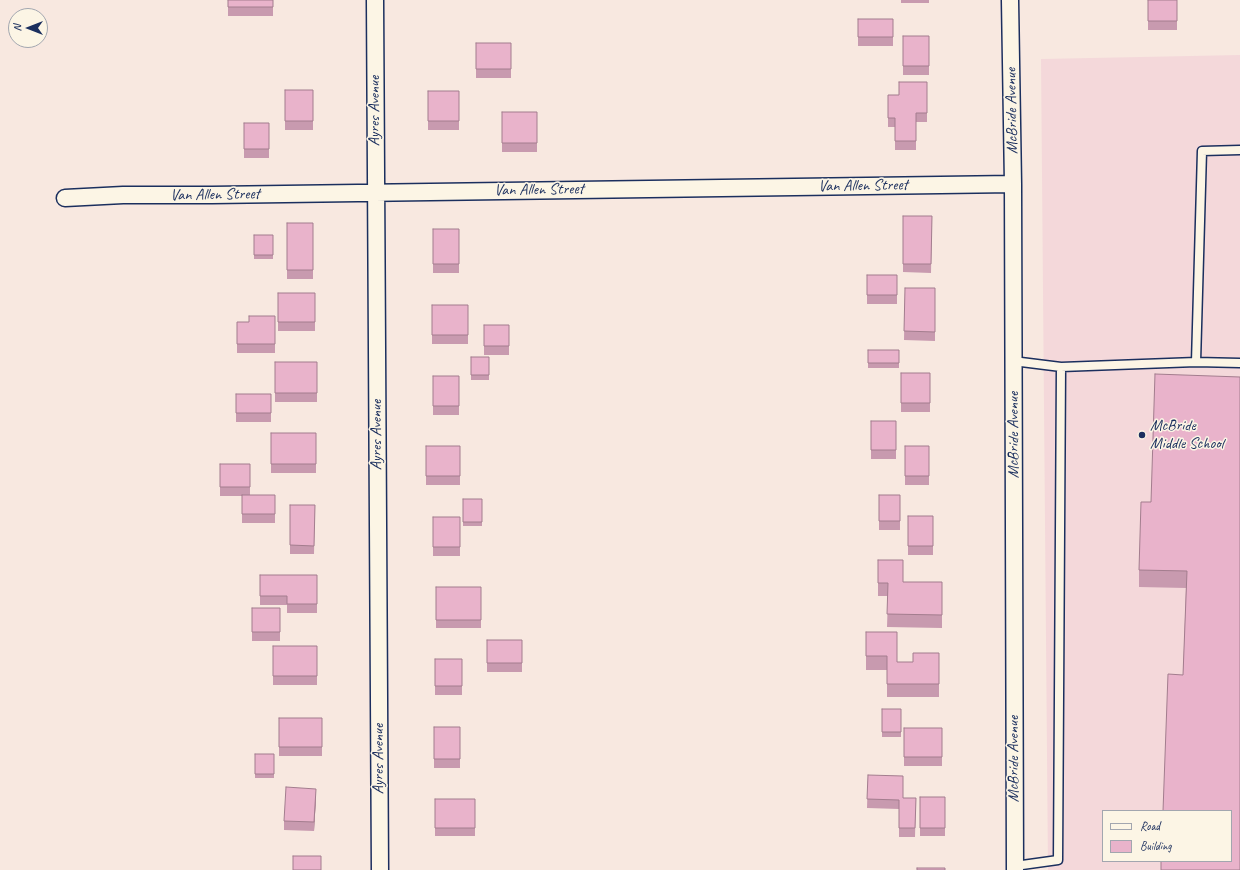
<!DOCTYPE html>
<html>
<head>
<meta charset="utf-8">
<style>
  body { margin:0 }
  #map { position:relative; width:1240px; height:870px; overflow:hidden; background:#f8e8e0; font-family:Caveat,sans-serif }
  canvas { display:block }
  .legend { position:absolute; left:1102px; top:810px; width:130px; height:52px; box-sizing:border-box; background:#fcf5e5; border:1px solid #a2a6af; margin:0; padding:5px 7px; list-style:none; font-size:12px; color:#1b2f5e }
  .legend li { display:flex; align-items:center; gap:8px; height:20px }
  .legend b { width:20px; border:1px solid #a2a6af }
  .north { position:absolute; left:8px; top:8px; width:40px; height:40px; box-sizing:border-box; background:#fcf5e5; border:1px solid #a2a6af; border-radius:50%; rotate:270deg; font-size:11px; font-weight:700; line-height:16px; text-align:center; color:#1b2f5e }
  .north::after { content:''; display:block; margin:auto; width:14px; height:18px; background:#1b2f5e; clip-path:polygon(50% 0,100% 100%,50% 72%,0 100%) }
</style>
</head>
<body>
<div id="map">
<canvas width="1240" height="870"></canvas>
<ul class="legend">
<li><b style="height:5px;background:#fcf5e5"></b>Road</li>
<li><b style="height:11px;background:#e9b3cb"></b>Building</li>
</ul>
<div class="north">N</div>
</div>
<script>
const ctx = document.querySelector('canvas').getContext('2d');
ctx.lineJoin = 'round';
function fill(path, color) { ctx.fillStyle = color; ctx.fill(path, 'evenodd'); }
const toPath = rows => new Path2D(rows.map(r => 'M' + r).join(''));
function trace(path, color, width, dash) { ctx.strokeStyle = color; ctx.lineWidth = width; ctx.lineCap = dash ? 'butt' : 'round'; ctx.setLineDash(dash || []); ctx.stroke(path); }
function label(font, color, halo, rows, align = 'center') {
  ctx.font = font + ' Caveat,sans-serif'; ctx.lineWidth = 3; ctx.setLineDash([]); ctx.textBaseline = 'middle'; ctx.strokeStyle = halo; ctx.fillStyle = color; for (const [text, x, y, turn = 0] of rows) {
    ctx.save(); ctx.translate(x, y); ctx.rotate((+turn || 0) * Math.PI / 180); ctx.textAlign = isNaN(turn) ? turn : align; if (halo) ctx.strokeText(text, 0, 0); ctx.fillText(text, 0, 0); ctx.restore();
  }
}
fill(toPath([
  [1240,55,1240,870,1048,870,1041,59],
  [1103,811,1231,811,1231,861,1103,861]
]), '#f4d8da');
const service = toPath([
  [1013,361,1061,367,1058,860,1015,866],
  [1196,362,1240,363],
  [1061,367,1196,362,1202,151,1240,150]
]);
const minor = toPath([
  [375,0,380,870],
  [1010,0,1013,184,1015,870],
  [65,198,123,195,212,195,1013,184]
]);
trace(service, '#1b2f5e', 11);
trace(minor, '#1b2f5e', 19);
trace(service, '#fcf5e5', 8);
trace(minor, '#fcf5e5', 16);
fill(toPath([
  [228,0,273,0,273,16,228,16],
  [901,0,929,0,929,3,901,3],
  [1148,0,1177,0,1177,30,1148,30],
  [858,19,893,19,893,46,858,46],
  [903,36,929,36,929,75,903,75],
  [476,43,511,43,511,78,476,78],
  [927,82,927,122,916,122,916,150,895,150,895,127,888,127,888,95,899,95],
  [285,90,313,90,313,130,285,130],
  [428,91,459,91,459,130,428,130],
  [502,112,537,112,537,152,502,152],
  [244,123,269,123,269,158,244,158],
  [903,216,932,216,931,273,903,272],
  [287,223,313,223,313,279,287,279],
  [433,229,459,229,459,273,433,273],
  [254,235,273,235,273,259,254,259],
  [867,275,897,275,897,304,867,304],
  [905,288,935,288,935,341,904,340],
  [278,293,315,293,315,331,278,331],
  [432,305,468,305,468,344,432,344],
  [275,316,275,353,237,353,237,322,249,322],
  [484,325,509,325,509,355,484,355],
  [868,350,899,350,899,368,868,368],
  [471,357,489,357,489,380,471,380],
  [275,362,317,362,317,402,275,402],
  [901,373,930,373,930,412,901,412],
  [433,376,459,376,459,415,433,415],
  [1240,377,1183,675,1186,588,1139,587,1139,570,1151,502],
  [236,394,271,394,271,422,236,422],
  [871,421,896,421,896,459,871,459],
  [271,433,316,433,316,473,271,473],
  [426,446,460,446,460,485,426,485],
  [905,446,929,446,929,485,905,485],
  [220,464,250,464,250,495,275,495,275,523,242,523,242,496,220,496],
  [879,495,900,495,900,530,879,530],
  [463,499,482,499,482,526,463,526],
  [290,505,315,505,314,554,290,554],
  [908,516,933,516,933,555,908,555],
  [433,517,460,517,460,556,433,556],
  [878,560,903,582,942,582,942,628,887,627,888,596,878,596],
  [260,575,317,575,317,613,287,613,287,605,260,605],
  [436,587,481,587,481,628,436,628],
  [252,608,280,608,280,641,252,641],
  [866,632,897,662,913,662,939,653,939,697,887,697,887,670,866,670],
  [487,640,522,640,522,672,487,672],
  [273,646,317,646,317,685,273,685],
  [435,659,462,659,462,695,435,695],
  [882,709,901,709,901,737,882,737],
  [279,718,322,718,322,756,279,756],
  [434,727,460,727,460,768,434,768],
  [904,728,942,728,942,766,904,766],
  [255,754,274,754,274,778,255,778],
  [868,775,903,798,916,798,915,837,899,837,899,809,867,808],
  [920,797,945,797,945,836,920,836],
  [316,798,314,831,284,830,284,821],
  [435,799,475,799,475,836,435,836]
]), '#c89aaf');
fill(toPath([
  [316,789,316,798,314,831,314,822]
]), '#a37d8e');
const building = toPath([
  [228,0,273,0,273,7,228,7,228,0],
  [1148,0,1177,0,1177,21,1148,21,1148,0],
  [858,19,893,19,893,37,858,37,858,19],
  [903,36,929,36,929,66,903,66,903,36],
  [476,43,511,43,511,69,476,69,476,43],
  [899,82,927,82,927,113,916,113,916,141,895,141,895,118,888,118,888,95,899,95,899,82],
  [285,90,313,90,313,121,285,121,285,90],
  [428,91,459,91,459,121,428,121,428,91],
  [502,112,537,112,537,143,502,143,502,112],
  [244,123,269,123,269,149,244,149,244,123],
  [903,216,932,216,931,264,903,264,903,216],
  [287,223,313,223,313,270,287,270,287,223],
  [433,229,459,229,459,264,433,264,433,229],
  [254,235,273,235,273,255,254,255,254,235],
  [867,275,897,275,897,295,867,295,867,275],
  [905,288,935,288,935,332,904,331,905,288],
  [278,293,315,293,315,322,278,322,278,293],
  [432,305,468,305,468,335,432,335,432,305],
  [249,316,275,316,275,344,237,344,237,322,249,322,249,316],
  [484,325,509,325,509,346,484,346,484,325],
  [868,350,899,350,899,363,868,363,868,350],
  [471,357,489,357,489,375,471,375,471,357],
  [275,362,317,362,317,393,275,393,275,362],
  [901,373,930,373,930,403,901,403,901,373],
  [1155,374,1240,377,1240,870,1161,870,1161,861,1231,861,1231,811,1163,811,1168,674,1183,675,1187,571,1139,570,1141,502,1151,502,1155,374],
  [433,376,459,376,459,406,433,406,433,376],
  [236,394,271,394,271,413,236,413,236,394],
  [871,421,896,421,896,450,871,450,871,421],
  [271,433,316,433,316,464,271,464,271,433],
  [426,446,460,446,460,476,426,476,426,446],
  [905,446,929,446,929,476,905,476,905,446],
  [220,464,250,464,250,487,220,487,220,464],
  [242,495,275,495,275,514,242,514,242,495],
  [879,495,900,495,900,521,879,521,879,495],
  [463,499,482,499,482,522,463,522,463,499],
  [290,505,315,505,314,546,290,545,290,505],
  [908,516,933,516,933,546,908,546,908,516],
  [433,517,460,517,460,547,433,547,433,517],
  [878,560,903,560,903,582,942,582,942,615,887,614,888,583,878,583,878,560],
  [260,575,317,575,317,604,287,604,287,596,260,596,260,575],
  [436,587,481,587,481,620,436,620,436,587],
  [252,608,280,608,280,632,252,632,252,608],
  [866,632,897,632,897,662,913,662,913,653,939,653,939,684,887,684,887,656,866,656,866,632],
  [487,640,522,640,522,663,487,663,487,640],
  [273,646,317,646,317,676,273,676,273,646],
  [435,659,462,659,462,686,435,686,435,659],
  [882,709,901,709,901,732,882,732,882,709],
  [279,718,322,718,322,747,279,747,279,718],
  [434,727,460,727,460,759,434,759,434,727],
  [904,728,942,728,942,757,904,757,904,728],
  [255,754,274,754,274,774,255,774,255,754],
  [868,775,903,776,903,798,916,798,915,828,899,828,899,800,867,799,868,775],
  [286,787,316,789,314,822,284,821,286,787],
  [920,797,945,797,945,828,920,828,920,797],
  [435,799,475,799,475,828,435,828,435,799],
  [293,856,321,856,321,870,293,870,293,856],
  [917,868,945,868,945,870,917,870,917,868]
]);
fill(building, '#e9b3cb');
trace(building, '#a37d8e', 1);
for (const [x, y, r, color] of [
  [1142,435,4,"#1b2f5e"]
]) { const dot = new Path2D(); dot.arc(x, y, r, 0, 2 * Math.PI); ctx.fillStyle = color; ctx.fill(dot); trace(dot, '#fcf5e5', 1.5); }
label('16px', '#1b2f5e', '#fcf5e5', [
  ["Ayres Avenue",375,111,-90],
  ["McBride Avenue",1012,111,-91],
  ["Van Allen Street",863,186,-1],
  ["Van Allen Street",539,190,-1],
  ["Van Allen Street",215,195,-1],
  ["Ayres Avenue",377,435,-90],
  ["McBride Avenue",1014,435,-90],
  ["Ayres Avenue",379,759,-90],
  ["McBride Avenue",1014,759,-90]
]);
label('16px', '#1b2f5e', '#fcf5e5', [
  ["McBride",1150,426],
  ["Middle School",1150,444]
], 'left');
</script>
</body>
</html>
